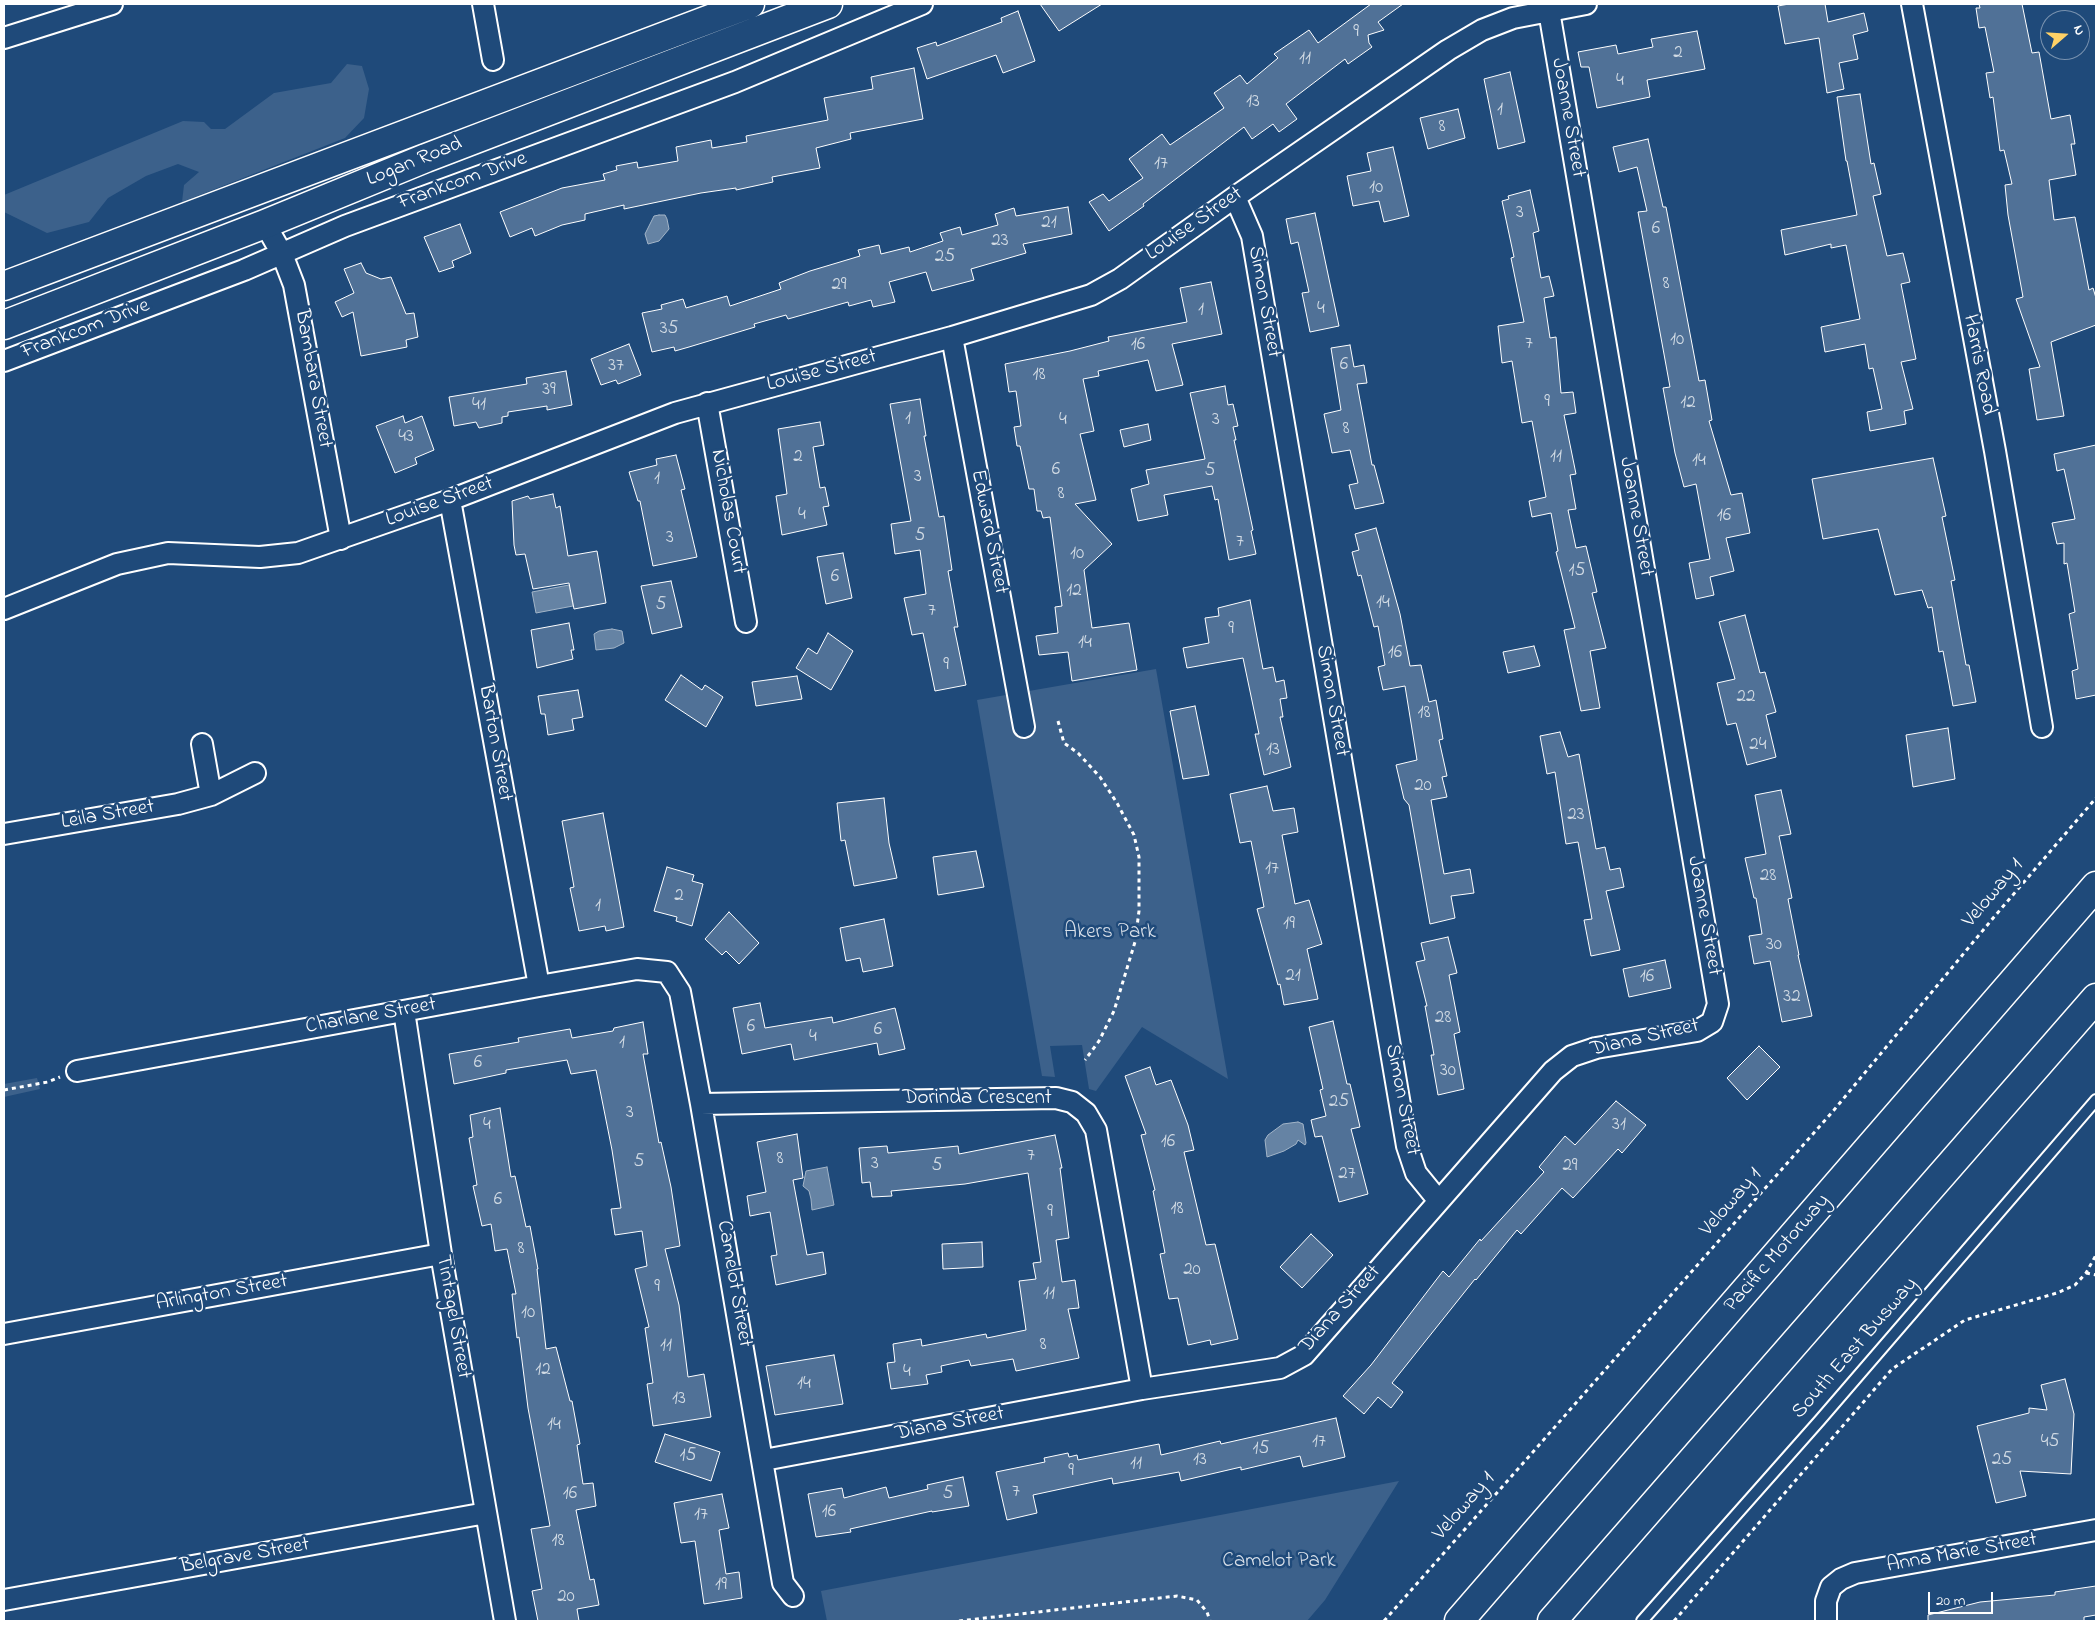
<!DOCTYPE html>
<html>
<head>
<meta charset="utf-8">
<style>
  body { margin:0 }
  #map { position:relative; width:2100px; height:1625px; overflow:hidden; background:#1f4a7a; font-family:"Indie Flower",sans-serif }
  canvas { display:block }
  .frame { position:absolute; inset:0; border:5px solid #fff; pointer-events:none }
  .north { position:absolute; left:2040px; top:10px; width:50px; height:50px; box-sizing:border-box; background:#1f4a7a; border:1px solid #7992af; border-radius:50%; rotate:71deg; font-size:14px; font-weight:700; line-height:20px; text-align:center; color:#fff }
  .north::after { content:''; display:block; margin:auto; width:18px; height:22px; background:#ffd166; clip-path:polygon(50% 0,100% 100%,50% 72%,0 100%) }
  .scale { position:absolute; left:1928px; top:1592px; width:65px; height:22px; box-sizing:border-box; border:2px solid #fff; border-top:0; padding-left:6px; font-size:15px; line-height:18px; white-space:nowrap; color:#fff; -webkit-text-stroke:4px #1f4a7a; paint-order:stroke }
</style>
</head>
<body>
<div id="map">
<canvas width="2100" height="1625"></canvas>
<div class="frame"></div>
<div class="north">N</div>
<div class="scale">20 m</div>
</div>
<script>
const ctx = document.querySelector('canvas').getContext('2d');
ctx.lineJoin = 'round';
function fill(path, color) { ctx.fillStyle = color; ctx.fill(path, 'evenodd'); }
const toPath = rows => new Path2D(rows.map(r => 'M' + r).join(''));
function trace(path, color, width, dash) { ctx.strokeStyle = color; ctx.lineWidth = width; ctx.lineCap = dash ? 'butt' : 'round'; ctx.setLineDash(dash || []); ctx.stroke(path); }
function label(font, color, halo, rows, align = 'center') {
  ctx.font = font + ' "Indie Flower",sans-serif'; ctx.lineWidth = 5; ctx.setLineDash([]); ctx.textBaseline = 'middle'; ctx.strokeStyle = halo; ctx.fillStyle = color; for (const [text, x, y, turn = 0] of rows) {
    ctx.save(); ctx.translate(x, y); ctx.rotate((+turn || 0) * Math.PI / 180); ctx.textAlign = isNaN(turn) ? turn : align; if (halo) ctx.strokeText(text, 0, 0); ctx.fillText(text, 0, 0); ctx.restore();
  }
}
fill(toPath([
  [347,64,362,66,369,89,364,118,345,138,182,202,184,185,199,172,178,164,146,176,108,198,89,222,47,233,4,212,4,195,183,121,204,122,211,129,225,129,274,93,331,83],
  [1156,669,1228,1079,1142,1027,1096,1091,1089,1089,1082,1045,1050,1046,1055,1077,1042,1076,977,700],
  [37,1078,40,1089,4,1097,4,1084],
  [1399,1481,1325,1600,1307,1621,827,1621,821,1591]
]), '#3c618b');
const water = toPath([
  [659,215,665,215,667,219,669,229,659,241,648,244,645,234,654,216,659,215],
  [569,585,573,606,536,613,532,592,569,585],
  [612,629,622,631,624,643,614,648,596,650,594,634,599,631,612,629],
  [1298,1122,1303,1124,1306,1143,1305,1145,1298,1140,1296,1144,1284,1151,1267,1157,1265,1140,1268,1135,1283,1124,1298,1122],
  [827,1167,834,1205,812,1210,811,1199,809,1191,803,1186,806,1171,827,1167]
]);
fill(water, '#6583a4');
trace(water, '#a3b5c8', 1);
const building = toPath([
  [1040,4,1102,4,1059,31,1040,4],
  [1371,4,1403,4,1378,22,1384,30,1368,35,1369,43,1372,47,1348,64,1345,59,1286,104,1297,119,1279,132,1273,124,1252,139,1244,127,1143,204,1144,206,1109,231,1089,202,1103,194,1109,201,1143,178,1129,159,1162,134,1170,145,1224,108,1214,93,1240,75,1247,84,1278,58,1274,54,1309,30,1318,43,1371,4],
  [1789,4,1825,4,1828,22,1864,13,1868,31,1853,35,1858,59,1839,63,1844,89,1827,93,1819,38,1785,44,1778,6,1789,4],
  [1979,4,2022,4,2032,53,2039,52,2051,119,2070,115,2075,144,2071,144,2076,175,2049,180,2054,220,2075,217,2089,290,2093,288,2096,298,2096,325,2051,342,2064,416,2037,420,2029,369,2040,367,2016,299,2023,297,2008,215,2005,185,2012,184,2004,150,2000,151,1993,97,1990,98,1986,73,1994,72,1985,27,1979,28,1976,8,1980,8,1979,4],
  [1018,11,1035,61,1003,73,996,55,927,79,917,48,936,42,937,46,1002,22,1001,18,1018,11],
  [1697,31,1705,69,1647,80,1650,97,1597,108,1589,67,1581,67,1578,52,1616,45,1618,54,1653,47,1651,39,1697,31],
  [914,68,923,119,850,133,851,139,816,148,820,168,772,177,773,182,736,190,736,188,701,193,624,209,624,205,585,214,585,220,562,225,535,236,532,228,510,237,500,212,562,188,605,180,603,174,617,170,616,166,637,162,638,168,678,161,676,147,711,140,712,148,747,142,746,136,828,120,824,98,873,89,871,77,914,68],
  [1510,72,1525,142,1498,149,1484,79,1510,72],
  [1860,94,1871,164,1874,163,1881,194,1873,196,1887,256,1903,253,1910,282,1901,284,1916,359,1901,362,1913,409,1904,411,1906,424,1870,431,1867,412,1882,409,1873,368,1869,369,1865,344,1825,352,1821,327,1860,319,1846,245,1831,248,1831,244,1785,255,1781,230,1857,215,1847,161,1846,161,1837,97,1860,94],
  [1458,109,1465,138,1428,149,1420,118,1458,109],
  [1648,139,1663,207,1666,207,1699,381,1705,380,1712,420,1709,421,1731,495,1742,493,1750,533,1726,538,1734,571,1710,577,1714,595,1696,599,1689,563,1710,559,1696,484,1684,487,1675,453,1663,388,1670,387,1638,212,1647,211,1637,167,1619,172,1613,147,1648,139],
  [1393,147,1409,216,1384,222,1379,201,1353,206,1347,176,1371,171,1367,153,1393,147],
  [1530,190,1539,231,1533,233,1541,278,1549,276,1554,296,1544,298,1550,338,1556,337,1561,393,1573,392,1576,413,1564,415,1576,474,1570,475,1576,509,1568,510,1576,548,1586,546,1597,592,1592,593,1606,648,1590,651,1600,708,1581,711,1564,630,1575,628,1556,552,1558,551,1551,513,1532,517,1529,501,1546,497,1532,421,1522,423,1512,361,1502,363,1498,326,1524,322,1511,258,1514,257,1502,201,1509,199,1508,196,1530,190],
  [1068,207,1072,234,1023,244,1026,253,971,269,974,280,932,291,926,272,889,282,895,302,873,307,871,300,849,306,848,302,788,319,786,315,754,324,755,327,689,347,675,351,674,347,652,352,642,313,662,309,661,305,683,299,686,308,727,296,730,306,781,289,779,283,810,271,860,256,858,250,879,245,881,254,909,247,910,252,943,241,940,233,960,227,962,235,998,225,995,214,1014,208,1016,216,1068,207],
  [1315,213,1339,326,1310,332,1302,293,1309,292,1298,242,1291,244,1286,219,1315,213],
  [460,224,471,253,452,261,454,267,439,272,424,237,460,224],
  [361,263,366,273,381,279,391,277,406,314,414,313,418,337,406,340,407,347,361,356,353,312,342,317,335,302,354,293,344,269,361,263],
  [1211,282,1222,334,1172,344,1183,385,1156,391,1148,360,1098,371,1099,376,1083,379,1094,431,1080,434,1096,500,1075,504,1112,544,1084,570,1092,628,1129,623,1137,670,1072,681,1068,652,1039,655,1036,636,1058,633,1055,607,1062,606,1050,517,1043,518,1041,511,1037,511,1034,489,1029,489,1020,446,1017,446,1014,427,1021,426,1016,391,1009,392,1005,364,1070,351,1109,341,1108,337,1187,322,1180,288,1211,282],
  [629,344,641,375,618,384,616,380,601,385,591,359,629,344],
  [1350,345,1354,367,1364,365,1367,383,1357,384,1372,465,1374,465,1384,503,1355,509,1349,485,1358,483,1350,450,1332,453,1324,414,1341,410,1331,348,1350,345],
  [566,371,572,405,547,410,547,406,508,412,508,416,502,417,502,423,479,428,476,422,454,426,449,397,527,384,526,378,566,371],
  [1225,386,1228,405,1233,404,1238,426,1233,427,1236,440,1234,440,1253,530,1251,531,1256,554,1229,560,1218,499,1215,500,1212,486,1164,495,1168,515,1138,521,1131,489,1149,484,1146,470,1205,459,1190,393,1225,386],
  [920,399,926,436,924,436,939,517,944,516,952,570,948,571,958,627,954,627,966,685,935,691,923,633,912,635,904,598,926,594,920,550,895,554,891,524,911,521,890,404,920,399],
  [403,416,405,423,422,416,434,450,415,458,417,464,395,473,376,426,403,416],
  [820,422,824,445,813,447,820,488,825,487,829,506,823,507,827,525,782,535,776,496,787,494,778,429,820,422],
  [1148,424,1151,440,1124,447,1120,430,1148,424],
  [2096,445,2096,695,2076,699,2072,671,2078,669,2069,614,2075,612,2067,563,2064,564,2064,543,2057,544,2052,523,2075,519,2064,469,2057,471,2054,454,2096,445],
  [676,455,685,489,681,490,697,557,653,566,640,501,638,501,629,472,657,465,656,459,676,455],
  [1933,458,1946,516,1942,517,1955,580,1951,581,1966,665,1969,665,1976,702,1953,706,1943,651,1939,652,1932,607,1928,608,1922,590,1895,595,1878,529,1823,539,1812,479,1933,458],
  [553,494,556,508,560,506,568,556,597,551,606,603,574,609,569,583,533,589,525,554,516,555,514,545,512,501,528,496,530,499,553,494],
  [1376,528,1400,614,1410,666,1421,665,1429,702,1436,700,1443,739,1439,740,1447,776,1442,777,1447,797,1431,800,1444,874,1470,869,1474,893,1451,896,1455,918,1430,924,1409,805,1404,799,1396,765,1417,760,1405,686,1383,690,1378,667,1385,665,1378,626,1374,627,1361,575,1358,576,1352,552,1359,550,1355,534,1376,528],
  [843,553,852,598,826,604,817,557,843,553],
  [671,581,682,627,652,634,641,586,671,581],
  [1250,600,1263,669,1273,667,1276,682,1284,680,1287,698,1280,699,1283,717,1280,717,1291,767,1264,775,1255,734,1259,734,1243,658,1187,668,1183,648,1209,643,1205,618,1219,616,1218,608,1250,600],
  [1745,615,1760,673,1765,672,1776,712,1766,715,1776,757,1747,765,1736,723,1727,725,1717,683,1735,679,1719,622,1745,615],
  [569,623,574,650,571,650,573,659,537,668,531,630,569,623],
  [828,633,853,651,831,690,796,668,808,648,817,654,828,633],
  [1534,646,1540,666,1508,673,1503,652,1534,646],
  [681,675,702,690,705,685,723,697,706,727,665,700,681,675],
  [797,676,802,699,756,706,752,682,797,676],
  [578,690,583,717,572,719,574,730,548,735,545,714,541,714,538,696,578,690],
  [1195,706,1209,775,1183,779,1170,711,1195,706],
  [1948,728,1955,779,1913,787,1906,735,1948,728],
  [1560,732,1568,757,1579,754,1596,849,1605,847,1610,870,1620,868,1624,887,1606,891,1620,950,1591,956,1584,920,1592,919,1578,842,1566,844,1555,772,1547,774,1540,736,1560,732],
  [1267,786,1273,811,1294,808,1298,832,1282,835,1295,904,1309,900,1322,944,1307,949,1318,999,1284,1005,1280,984,1278,985,1257,909,1264,907,1251,841,1240,843,1230,794,1267,786],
  [1781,790,1791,834,1779,836,1792,898,1788,899,1799,955,1798,955,1812,1016,1782,1022,1770,961,1754,964,1749,936,1762,934,1756,898,1754,898,1745,858,1766,854,1755,795,1781,790],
  [884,798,889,843,897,878,854,886,845,840,841,841,837,803,884,798],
  [603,813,624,927,606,931,605,926,579,931,570,888,574,887,562,821,603,813],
  [976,851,984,887,938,895,933,857,976,851],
  [667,867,694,875,692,881,703,884,692,926,676,921,677,917,654,911,667,867],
  [729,912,759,943,739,964,726,951,722,955,705,939,729,912],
  [884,919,893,966,863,972,860,958,846,961,840,928,884,919],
  [1448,937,1457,973,1449,975,1460,1032,1454,1034,1464,1089,1438,1095,1431,1055,1434,1055,1425,1006,1427,1006,1416,962,1425,960,1421,943,1448,937],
  [1665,960,1671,988,1629,997,1623,969,1665,960],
  [760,1003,765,1028,832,1017,833,1023,895,1008,905,1049,879,1055,877,1043,794,1060,791,1044,742,1054,733,1008,760,1003],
  [1333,1021,1347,1084,1350,1084,1360,1127,1351,1129,1368,1194,1339,1202,1322,1136,1315,1137,1311,1120,1326,1116,1320,1090,1323,1089,1309,1027,1333,1021],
  [643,1022,648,1054,643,1054,659,1143,661,1142,671,1187,680,1246,665,1249,679,1305,688,1377,704,1374,711,1417,653,1426,647,1384,653,1383,645,1328,649,1327,635,1269,647,1266,642,1231,615,1235,611,1209,621,1208,612,1150,596,1070,571,1074,567,1060,506,1070,506,1073,454,1084,449,1054,519,1042,518,1038,570,1029,572,1038,613,1031,614,1028,643,1022],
  [1759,1046,1780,1067,1747,1100,1727,1078,1759,1046],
  [1150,1067,1156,1085,1171,1080,1188,1125,1194,1150,1184,1152,1206,1245,1215,1244,1238,1339,1211,1345,1210,1340,1188,1345,1178,1298,1169,1299,1160,1254,1165,1253,1153,1191,1155,1190,1141,1135,1146,1134,1125,1076,1150,1067],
  [1616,1101,1646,1125,1622,1153,1618,1149,1573,1198,1562,1188,1521,1234,1517,1230,1476,1280,1475,1279,1392,1383,1403,1392,1391,1408,1378,1397,1364,1414,1343,1396,1371,1365,1443,1271,1449,1277,1480,1239,1481,1241,1544,1172,1539,1167,1565,1136,1575,1145,1616,1101],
  [500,1108,511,1177,515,1176,526,1227,530,1226,538,1269,537,1269,546,1349,556,1347,570,1401,572,1401,580,1444,577,1445,583,1484,593,1483,596,1506,576,1510,590,1580,594,1579,599,1605,577,1609,579,1621,538,1621,532,1591,542,1589,531,1529,550,1526,528,1408,519,1337,517,1338,512,1294,516,1294,507,1249,495,1251,491,1224,482,1226,473,1186,477,1185,469,1138,473,1137,470,1115,500,1108],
  [797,1134,803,1178,793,1180,807,1255,823,1252,826,1274,776,1285,771,1256,777,1255,770,1212,750,1216,747,1196,766,1192,757,1142,797,1134],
  [1055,1135,1062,1168,1060,1168,1069,1238,1056,1240,1062,1282,1075,1280,1079,1308,1068,1309,1079,1358,1016,1371,1013,1359,971,1366,969,1360,941,1366,942,1372,926,1375,928,1384,891,1389,887,1363,895,1362,893,1344,921,1339,922,1346,986,1334,987,1338,1026,1330,1019,1281,1036,1279,1033,1263,1041,1262,1028,1173,965,1184,891,1191,892,1196,872,1197,870,1182,862,1183,859,1148,887,1146,888,1153,958,1146,959,1154,1055,1135],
  [1311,1234,1333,1255,1302,1288,1280,1267,1311,1234],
  [982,1242,983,1267,943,1269,942,1244,982,1242],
  [834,1355,843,1404,775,1415,766,1366,834,1355],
  [2065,1379,2074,1414,2071,1474,2020,1471,2026,1496,1996,1503,1977,1426,2029,1413,2029,1408,2047,1410,2041,1385,2065,1379],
  [1336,1418,1345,1457,1303,1467,1300,1456,1241,1470,1241,1467,1181,1481,1179,1472,1113,1484,1112,1478,1033,1495,1037,1513,1007,1520,996,1472,1045,1462,1044,1458,1068,1453,1069,1457,1077,1455,1078,1460,1159,1444,1161,1455,1220,1441,1221,1444,1336,1418],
  [665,1434,720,1452,711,1481,655,1462,665,1434],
  [963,1477,969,1506,932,1512,932,1511,850,1529,851,1532,816,1537,808,1494,842,1488,844,1498,886,1487,889,1498,928,1489,927,1485,963,1477],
  [722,1494,729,1528,719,1530,726,1574,739,1572,742,1598,704,1604,695,1541,681,1543,674,1503,722,1494],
  [2096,1586,2096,1615,2084,1617,2084,1621,1928,1621,1928,1615,1980,1602,2055,1595,2055,1592,2096,1586]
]);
fill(building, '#507197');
trace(building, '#fff', 1);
const lane = toPath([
  [1642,1621,1820,1420,2096,1100]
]);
const street = toPath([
  [483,4,493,60],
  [1912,4,1995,451,2042,727],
  [4,38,112,4],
  [1235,197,1252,236,1407,1146,1416,1173,1438,1200],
  [265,224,282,254,294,285,341,539],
  [952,337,1024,727],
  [4,361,244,270,345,226,735,82,922,4],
  [707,403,746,622],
  [450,500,539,986],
  [4,609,117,564,168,553,260,557,298,553,450,500,675,413,952,337,1091,295,1120,279,1235,197,1448,50,1482,30,1513,18,1586,4],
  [202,744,211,795],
  [4,834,178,804,211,795,255,773],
  [404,1011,441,1254,505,1621],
  [77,1071,539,986,637,969,667,972,680,992,701,1104,783,1583,793,1596],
  [701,1104,1056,1098,1072,1102,1086,1113,1096,1130,1142,1389],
  [4,1334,441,1254],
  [764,1460,1142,1389,1280,1368,1304,1355,1553,1071,1572,1056,1596,1048,1697,1031,1712,1022,1718,1004,1549,11],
  [4,1600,486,1513],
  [1826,1621,1826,1601,1831,1587,1841,1579,1855,1573,2096,1530]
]);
const primary = toPath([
  [4,286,750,4],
  [4,325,265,224,426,158,828,4]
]);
const highway = toPath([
  [1459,1621,2096,886],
  [1552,1621,2096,998]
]);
trace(lane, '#fff', 14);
trace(street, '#fff', 24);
trace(primary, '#fff', 31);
trace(highway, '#fff', 31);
trace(toPath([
  [1058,721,1064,743,1078,753,1100,777,1117,803,1134,835,1139,857,1139,911,1135,942,1114,1011,1099,1041,1085,1060],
  [4,1090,48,1082,60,1077],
  [2086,1273,2096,1275],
  [959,1621,1177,1596,1197,1600,1207,1612,1210,1621],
  [1384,1621,1834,1110,1994,917,2096,798],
  [1674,1621,1892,1369,1965,1320,2057,1293,2075,1285,2086,1273,2096,1255]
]), '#fff', 3, [4, 4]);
trace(lane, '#1f4a7a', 10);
trace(street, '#1f4a7a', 20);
trace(primary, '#1f4a7a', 28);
trace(highway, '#1f4a7a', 28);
label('19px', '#d3dce5', null, [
  ["9",1356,33],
  ["2",1678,54],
  ["11",1305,60],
  ["4",1620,82],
  ["13",1253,103],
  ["1",1500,111],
  ["8",1442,128],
  ["17",1161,165],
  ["10",1376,189],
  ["3",1520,214],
  ["21",1049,224],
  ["6",1656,230],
  ["23",1000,242],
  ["25",945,258],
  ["8",1666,285],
  ["29",839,286],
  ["4",1321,310],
  ["1",1201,311],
  ["35",669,330],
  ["10",1677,341],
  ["7",1529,345],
  ["16",1138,346],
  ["6",1344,366],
  ["37",616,367],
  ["18",1039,376],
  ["39",549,391],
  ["9",1547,403],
  ["12",1688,404],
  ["41",479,406],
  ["1",908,420],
  ["4",1063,421],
  ["3",1216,421],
  ["8",1346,430],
  ["43",406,438],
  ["2",798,458],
  ["11",1556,458],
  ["14",1699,462],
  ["6",1056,471],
  ["5",1210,472],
  ["3",918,478],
  ["1",657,480],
  ["8",1061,495],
  ["4",802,516],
  ["16",1724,517],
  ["5",920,537],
  ["3",670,539],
  ["7",1240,543],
  ["10",1077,555],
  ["15",1577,572],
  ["6",835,578],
  ["12",1074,592],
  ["14",1383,604],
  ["5",661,606],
  ["7",932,612],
  ["9",1231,630],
  ["14",1085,644],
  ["16",1395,654],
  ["9",946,666],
  ["22",1746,698],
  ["18",1424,714],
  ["24",1758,746],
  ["13",1273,751],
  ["20",1423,787],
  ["23",1576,816],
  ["17",1272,870],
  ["28",1768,877],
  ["2",679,897],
  ["1",598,907],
  ["19",1289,925],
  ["30",1774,946],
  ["21",1293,977],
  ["16",1647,978],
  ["32",1792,998],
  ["28",1443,1019],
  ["6",751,1028],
  ["6",878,1031],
  ["4",813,1038],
  ["1",622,1044],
  ["6",478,1064],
  ["30",1448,1072],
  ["25",1339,1103],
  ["3",630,1114],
  ["4",487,1126],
  ["31",1619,1126],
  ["16",1168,1143],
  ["7",1031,1157],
  ["8",780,1160],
  ["5",639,1163],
  ["3",875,1165],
  ["5",937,1167],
  ["29",1570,1167],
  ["27",1347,1175],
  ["6",498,1201],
  ["18",1177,1210],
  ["9",1050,1213],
  ["8",521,1250],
  ["20",1192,1271],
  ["9",657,1288],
  ["11",1049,1295],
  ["10",528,1314],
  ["8",1043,1346],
  ["11",666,1347],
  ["12",543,1371],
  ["4",907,1373],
  ["14",804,1385],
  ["13",679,1400],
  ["14",554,1426],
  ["17",1319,1443],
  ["45",2050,1443],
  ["15",1261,1450],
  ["15",688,1457],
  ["13",1200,1461],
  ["25",2002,1461],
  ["11",1136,1465],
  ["9",1071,1472],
  ["7",1016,1493],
  ["16",570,1495],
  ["5",948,1495],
  ["16",829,1513],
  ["17",701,1516],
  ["18",558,1542],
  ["19",721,1586],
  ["20",566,1598]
]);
label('21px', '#fff', '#1f4a7a', [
  ["Joanne Street",1567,118,80],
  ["Logan Road",415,163,-22],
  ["Frankcom Drive",463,182,-20],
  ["Louise Street",1195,225,-35],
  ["Simon Street",1263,302,80],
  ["Frankcom Drive",86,330,-21],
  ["Harris Road",1978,365,79],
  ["Louise Street",822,372,-15],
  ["Bambara Street",312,379,80],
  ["Louise Street",440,503,-20],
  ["Nicholas Court",727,512,80],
  ["Joanne Street",1635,517,80],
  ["Edward Street",988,532,79],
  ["Simon Street",1331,701,80],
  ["Barton Street",494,743,80],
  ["Leila Street",108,816,-10],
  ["Veloway 1",1994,894,-50],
  ["Joanne Street",1703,916,80],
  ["Charlane Street",371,1017,-10],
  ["Diana Street",1645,1039,-13],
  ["Dorinda Crescent",977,1100],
  ["Simon Street",1401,1100,79],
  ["Veloway 1",1732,1203,-49],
  ["Pacific Motorway",1778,1254,-49],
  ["Camelot Street",733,1284,80],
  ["Arlington Street",222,1294,-10],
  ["Diana Street",1341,1310,-48],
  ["Tintagel Street",452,1317,80],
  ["South East Busway",1856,1349,-49],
  ["Diana Street",950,1425,-11],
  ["Veloway 1",1465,1507,-49],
  ["Anna Marie Street",1962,1554,-10],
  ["Belgrave Street",245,1557,-10]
]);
label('21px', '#d8dfe8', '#1f4a7a', [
  ["Akers Park",1110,934],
  ["Camelot Park",1279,1563]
]);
</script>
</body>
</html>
